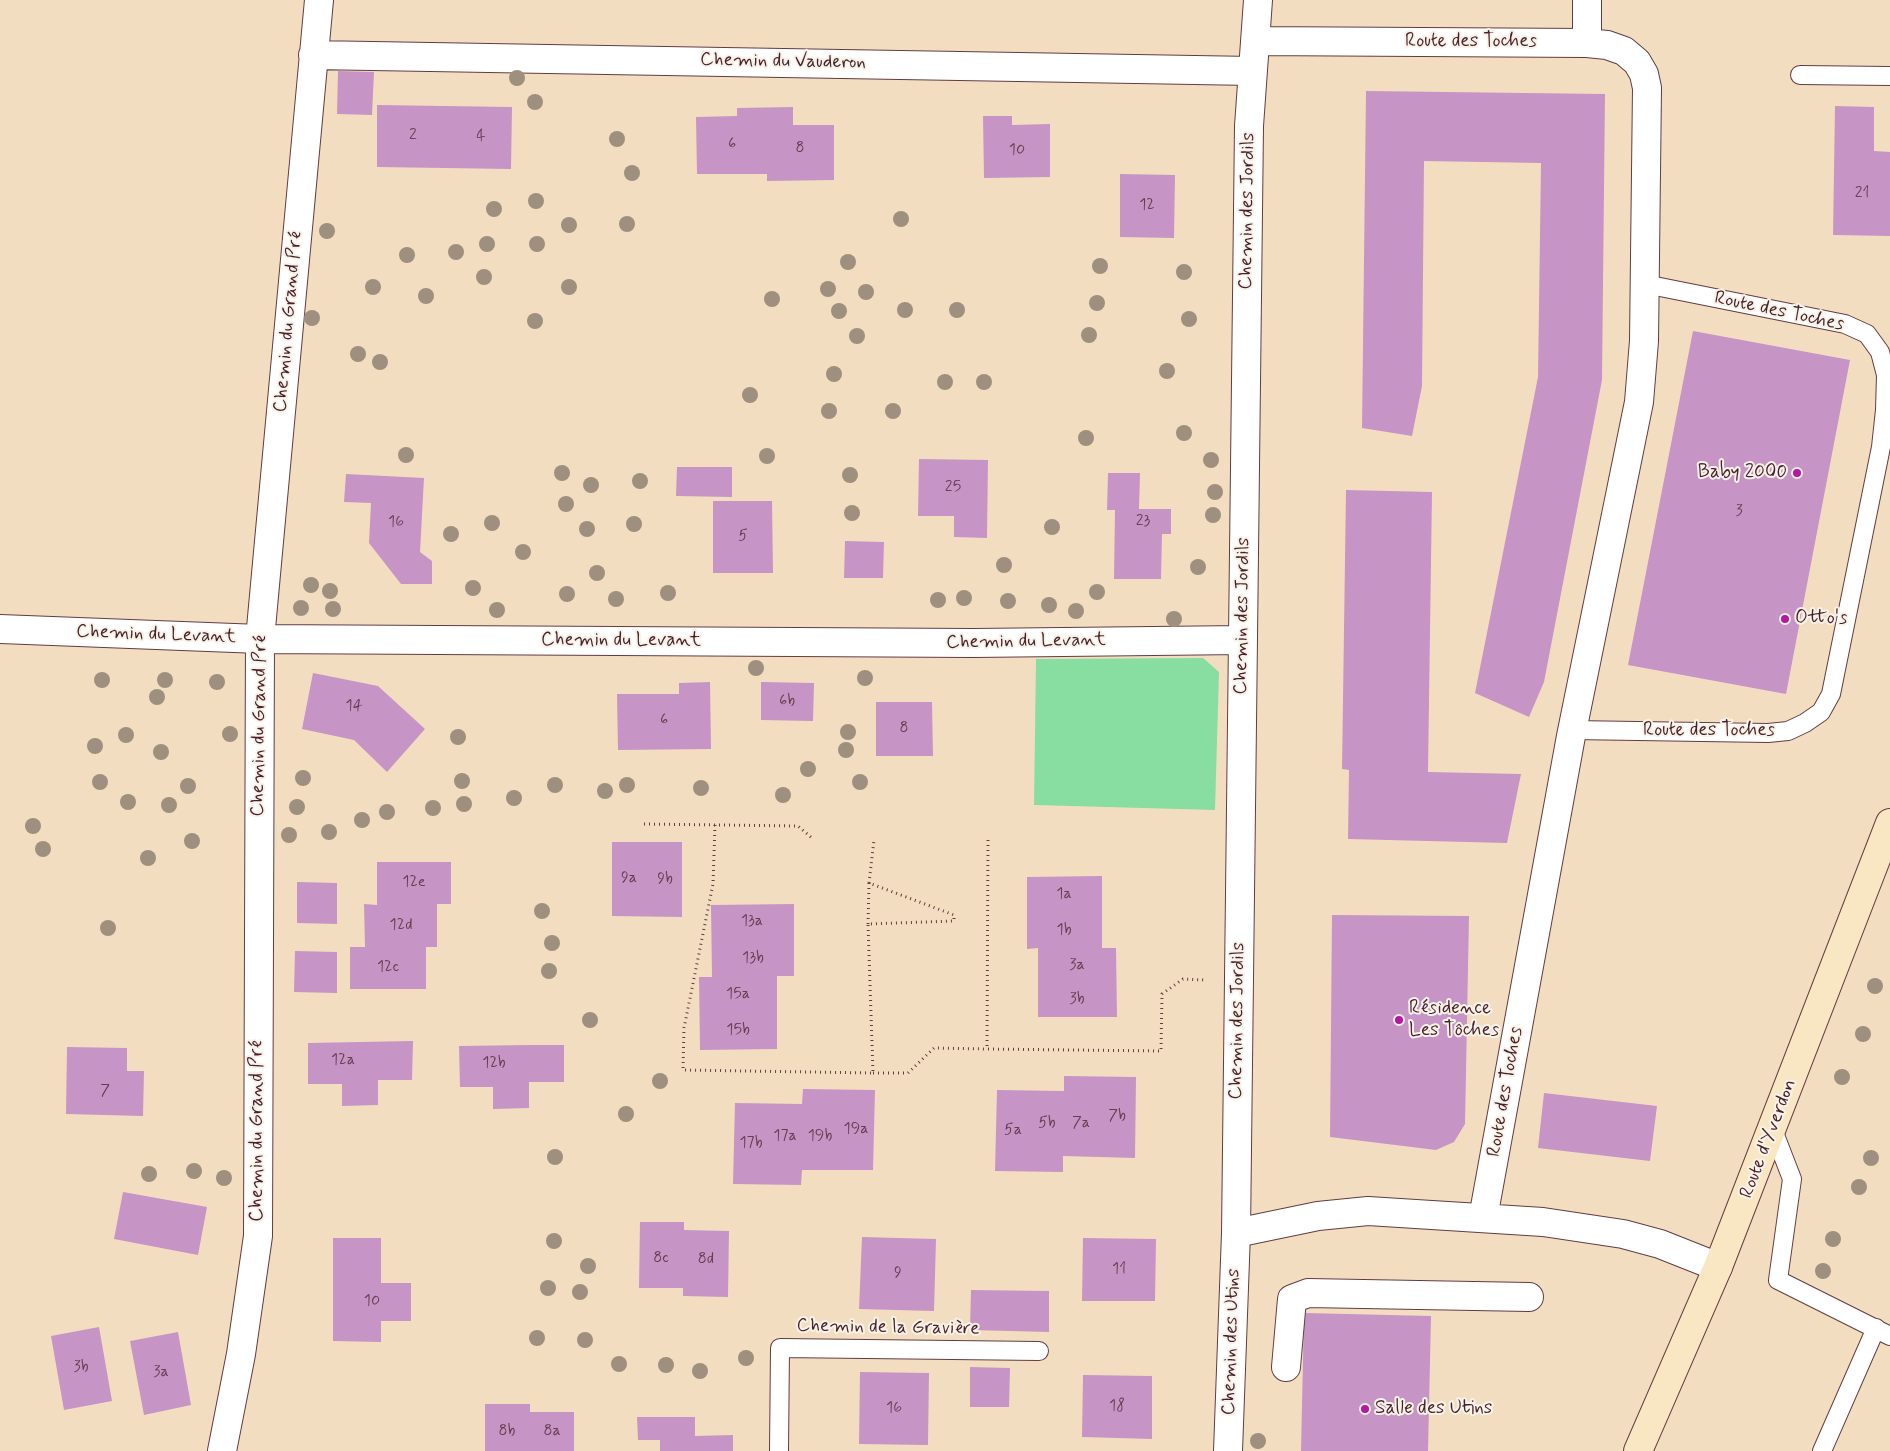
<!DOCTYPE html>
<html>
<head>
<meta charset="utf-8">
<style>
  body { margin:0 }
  canvas { display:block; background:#f3ddc0 }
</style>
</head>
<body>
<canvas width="1890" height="1451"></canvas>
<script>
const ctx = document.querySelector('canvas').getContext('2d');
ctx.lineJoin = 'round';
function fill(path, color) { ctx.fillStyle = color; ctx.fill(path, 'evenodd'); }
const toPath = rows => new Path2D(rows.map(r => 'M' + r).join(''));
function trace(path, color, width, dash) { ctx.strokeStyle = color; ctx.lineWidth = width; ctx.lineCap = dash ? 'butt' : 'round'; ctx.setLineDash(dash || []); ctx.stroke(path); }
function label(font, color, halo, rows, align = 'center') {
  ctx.font = font + ' Mynerve,sans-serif'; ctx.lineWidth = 4; ctx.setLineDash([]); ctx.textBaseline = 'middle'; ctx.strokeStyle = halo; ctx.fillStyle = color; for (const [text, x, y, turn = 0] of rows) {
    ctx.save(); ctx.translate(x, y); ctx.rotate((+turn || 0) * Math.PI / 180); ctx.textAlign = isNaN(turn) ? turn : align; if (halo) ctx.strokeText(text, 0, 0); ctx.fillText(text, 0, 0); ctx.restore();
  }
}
fill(toPath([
  [1203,658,1219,672,1215,810,1034,805,1036,659]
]), '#88dea1');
fill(toPath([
  [338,71,374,72,372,115,337,114],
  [1366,91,1605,94,1602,380,1544,682,1529,717,1475,693,1538,377,1541,163,1424,161,1422,386,1412,436,1362,428],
  [377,105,512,107,511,169,377,167],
  [1835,106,1874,107,1874,151,1890,152,1890,236,1833,235],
  [793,107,793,125,834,125,834,180,767,181,767,174,697,174,696,117,737,116,737,108],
  [983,116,1012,116,1012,125,1050,124,1050,177,984,178],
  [1120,174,1175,175,1174,238,1120,237],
  [1693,331,1850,360,1786,694,1628,665],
  [919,459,988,460,987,538,954,537,954,516,918,516],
  [677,467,732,467,732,497,676,496],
  [1108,473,1140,473,1139,509,1171,509,1171,534,1162,534,1161,579,1114,579,1115,510,1107,510],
  [346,474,424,478,420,552,432,561,432,584,401,584,369,543,371,503,344,502],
  [1346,490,1432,492,1428,772,1521,774,1507,843,1348,839,1349,770,1342,769],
  [713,501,772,501,773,573,713,573],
  [845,541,884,542,883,578,844,578],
  [313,673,378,686,425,729,387,772,354,740,302,729],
  [710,682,711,749,618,750,617,694,679,694,679,683],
  [761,682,814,683,813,721,761,720],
  [876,702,932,702,933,756,876,756],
  [612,842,682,842,682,917,612,916],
  [377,862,451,862,451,904,437,904,437,947,426,947,426,989,350,989,350,947,365,947,364,904,377,905],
  [1102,876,1102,948,1116,948,1117,1017,1038,1017,1038,948,1027,949,1027,877],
  [297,882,337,883,337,924,297,923],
  [794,904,794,976,777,976,777,1049,700,1050,699,977,712,977,711,905],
  [1332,915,1469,916,1465,1124,1454,1142,1436,1150,1330,1137],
  [295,951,337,952,337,993,294,992],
  [413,1041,412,1080,378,1080,378,1105,342,1106,342,1084,308,1084,308,1043],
  [529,1045,564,1045,564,1082,529,1082,529,1108,493,1109,493,1087,460,1087,459,1046],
  [67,1047,127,1048,127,1071,144,1071,143,1116,66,1114],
  [1064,1076,1136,1077,1135,1158,1063,1156,1063,1172,995,1171,997,1090,1064,1091],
  [803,1089,875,1090,873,1170,802,1170,801,1185,733,1184,735,1103,802,1104],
  [1544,1093,1657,1106,1650,1161,1538,1148],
  [123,1192,207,1207,198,1255,114,1239],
  [640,1222,684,1222,684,1230,729,1231,728,1297,683,1296,683,1288,639,1288],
  [862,1237,936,1239,934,1311,859,1309],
  [333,1238,381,1238,381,1283,411,1283,411,1321,381,1321,381,1342,333,1341],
  [1083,1238,1156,1239,1155,1301,1082,1301],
  [971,1290,1049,1291,1049,1332,970,1330],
  [1304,1313,1431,1316,1428,1451,1301,1451],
  [99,1327,112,1401,64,1410,51,1336],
  [178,1332,191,1405,144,1415,130,1341],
  [970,1367,1010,1368,1009,1407,970,1407],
  [860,1372,929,1373,928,1445,859,1444],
  [1083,1375,1152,1376,1152,1439,1082,1437],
  [485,1404,530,1404,530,1412,574,1412,574,1451,485,1451],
  [637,1417,695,1417,695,1436,733,1435,733,1451,660,1451,660,1440,638,1440]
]), '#c695c5');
const lane = toPath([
  [1800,75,1890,76],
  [1572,730,1768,733,1788,731,1805,723,1821,712,1831,694,1881,447,1885,410,1886,375,1880,352,1867,334,1845,324,1645,284],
  [1773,1130,1792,1179,1778,1280,1890,1336],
  [779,1451,780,1348,1039,1351],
  [1822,1451,1876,1328]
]);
const street = toPath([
  [1255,41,1587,43,1607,45,1624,51,1637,62,1644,74,1647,88,1644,341,1639,402,1571,736,1483,1218],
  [1587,43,1587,0],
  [313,55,1253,71],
  [0,629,260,639,973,643,1243,640],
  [1236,1233,1318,1216,1368,1211,1543,1222,1623,1234,1660,1244,1718,1267],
  [1286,1367,1292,1299,1308,1293,1529,1297],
  [222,1451,241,1354,258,1236,260,639,319,0],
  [1228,1451,1236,1233,1249,126,1258,0]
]);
const secondary = toPath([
  [1638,1451,1718,1267,1890,823]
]);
trace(lane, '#633c41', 20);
trace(street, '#633c41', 30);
trace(secondary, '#633c41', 30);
trace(toPath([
  [644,824,798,826,813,839],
  [715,825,713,884,684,1028,683,1070,873,1073,868,924,954,921,954,915,869,883,874,840],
  [988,840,987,1049,1161,1051,1162,994,1183,979,1205,980],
  [868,924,869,883],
  [873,1073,908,1073,934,1048,987,1049]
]), '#633c41', 3, [1, 4]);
trace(lane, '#fff', 18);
trace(street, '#fff', 28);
trace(secondary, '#f9e7c3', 28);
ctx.fillStyle = '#9f8f7e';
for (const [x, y] of [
  [517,78],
  [535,102],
  [617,139],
  [632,173],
  [536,201],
  [494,209],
  [901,219],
  [627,224],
  [569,225],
  [327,231],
  [487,244],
  [537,244],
  [456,252],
  [407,255],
  [848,262],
  [1100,266],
  [1184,272],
  [484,277],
  [373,287],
  [569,287],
  [828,289],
  [866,292],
  [426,296],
  [772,299],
  [1097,303],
  [905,310],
  [957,310],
  [839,311],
  [312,318],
  [1189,319],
  [535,321],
  [1089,335],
  [857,336],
  [358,354],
  [380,362],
  [1167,371],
  [834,374],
  [945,382],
  [984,382],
  [750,395],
  [829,411],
  [893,411],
  [1184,433],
  [1086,438],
  [406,455],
  [767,456],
  [1211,460],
  [562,473],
  [850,475],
  [640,481],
  [591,485],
  [1215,492],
  [566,504],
  [852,513],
  [1213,515],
  [492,523],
  [634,524],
  [1052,527],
  [587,529],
  [451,534],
  [523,552],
  [1004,565],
  [1198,567],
  [597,573],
  [311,585],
  [473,588],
  [330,591],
  [1097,592],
  [668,593],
  [567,594],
  [964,598],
  [616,599],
  [938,600],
  [1008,601],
  [1049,605],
  [301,608],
  [333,609],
  [497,610],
  [1076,611],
  [1174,619],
  [756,668],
  [865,678],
  [102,680],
  [165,680],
  [217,682],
  [157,697],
  [848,732],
  [230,734],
  [126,735],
  [458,737],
  [95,746],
  [846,750],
  [161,752],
  [808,769],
  [303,778],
  [462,781],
  [100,782],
  [860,782],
  [555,785],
  [627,785],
  [188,786],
  [701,788],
  [605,791],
  [783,795],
  [514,798],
  [128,802],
  [464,804],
  [169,805],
  [297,807],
  [433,808],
  [387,812],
  [362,820],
  [33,826],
  [329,832],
  [289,835],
  [192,841],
  [43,849],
  [148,858],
  [542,911],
  [108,928],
  [552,943],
  [549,971],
  [1875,986],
  [590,1020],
  [1863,1034],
  [1842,1077],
  [660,1081],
  [626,1114],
  [555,1157],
  [1871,1158],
  [194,1171],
  [149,1174],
  [224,1178],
  [1859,1187],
  [1833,1239],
  [554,1241],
  [588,1266],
  [1823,1271],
  [548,1288],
  [580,1292],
  [537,1338],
  [585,1340],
  [746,1358],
  [619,1364],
  [666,1365],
  [700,1371],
  [1258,1441]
]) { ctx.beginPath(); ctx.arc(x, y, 8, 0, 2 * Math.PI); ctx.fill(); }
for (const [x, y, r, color] of [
  [1797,473,5,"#b5179e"],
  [1785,619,5,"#b5179e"],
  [1399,1020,5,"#b5179e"],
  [1365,1409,5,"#b5179e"]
]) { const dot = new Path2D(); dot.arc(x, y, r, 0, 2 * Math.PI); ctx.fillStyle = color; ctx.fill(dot); trace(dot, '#f7f3e8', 2); }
label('16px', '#693c52', null, [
  ["2",413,136],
  ["4",481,137],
  ["6",732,145],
  ["8",800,149],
  ["10",1017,151],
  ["21",1862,194],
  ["12",1147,206],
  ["25",953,488],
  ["3",1739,512],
  ["23",1143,522],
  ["16",396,523],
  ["5",743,537],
  ["6b",787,702],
  ["14",354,707],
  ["6",664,721],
  ["8",904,729],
  ["9a",629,879],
  ["9b",665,880],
  ["12e",414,883],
  ["1a",1064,895],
  ["13a",752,922],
  ["12d",401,926],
  ["1b",1064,931],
  ["13b",753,959],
  ["3a",1077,966],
  ["12c",388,968],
  ["15a",738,995],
  ["3b",1077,1000],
  ["15b",738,1031],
  ["12a",343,1061],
  ["12b",494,1064],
  ["7",105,1092],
  ["7b",1117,1117],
  ["5b",1047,1124],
  ["7a",1081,1124],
  ["19a",856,1130],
  ["5a",1013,1131],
  ["17a",785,1137],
  ["19b",820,1137],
  ["17b",751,1144],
  ["8c",661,1259],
  ["8d",706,1260],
  ["11",1119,1270],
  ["9",898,1274],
  ["10",372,1302],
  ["3b",81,1368],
  ["3a",161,1373],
  ["18",1117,1407],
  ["16",894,1409],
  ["8b",507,1432],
  ["8a",552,1432]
]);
label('19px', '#4a1f2b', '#f7f3e8', [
  ["Route des Toches",1471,42],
  ["Chemin du Vauderon",783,62,1],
  ["Chemin des Jordils",1248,211,-89],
  ["Route des Toches",1779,312,12],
  ["Chemin du Grand Pré",289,322,-85],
  ["Chemin des Jordils",1243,616,-89],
  ["Chemin du Levant",156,635,2],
  ["Chemin du Levant",621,641],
  ["Chemin du Levant",1026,642,-1],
  ["Chemin du Grand Pré",260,726,-89],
  ["Route des Toches",1709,731],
  ["Chemin des Jordils",1238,1021,-89],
  ["Route des Toches",1506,1092,-80],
  ["Chemin du Grand Pré",258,1131,-90],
  ["Route d'Yverdon",1769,1139,-69],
  ["Chemin de la Gravière",888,1328,1],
  ["Chemin des Utins",1232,1342,-88]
]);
label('19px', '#4a1f2b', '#f7f3e8', [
  ["Baby 2000",1787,473,"right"],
  ["Otto's",1795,619],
  ["Résidence",1409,1009],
  ["Les Tôches",1409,1031],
  ["Salle des Utins",1375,1409]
], 'left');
</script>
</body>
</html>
